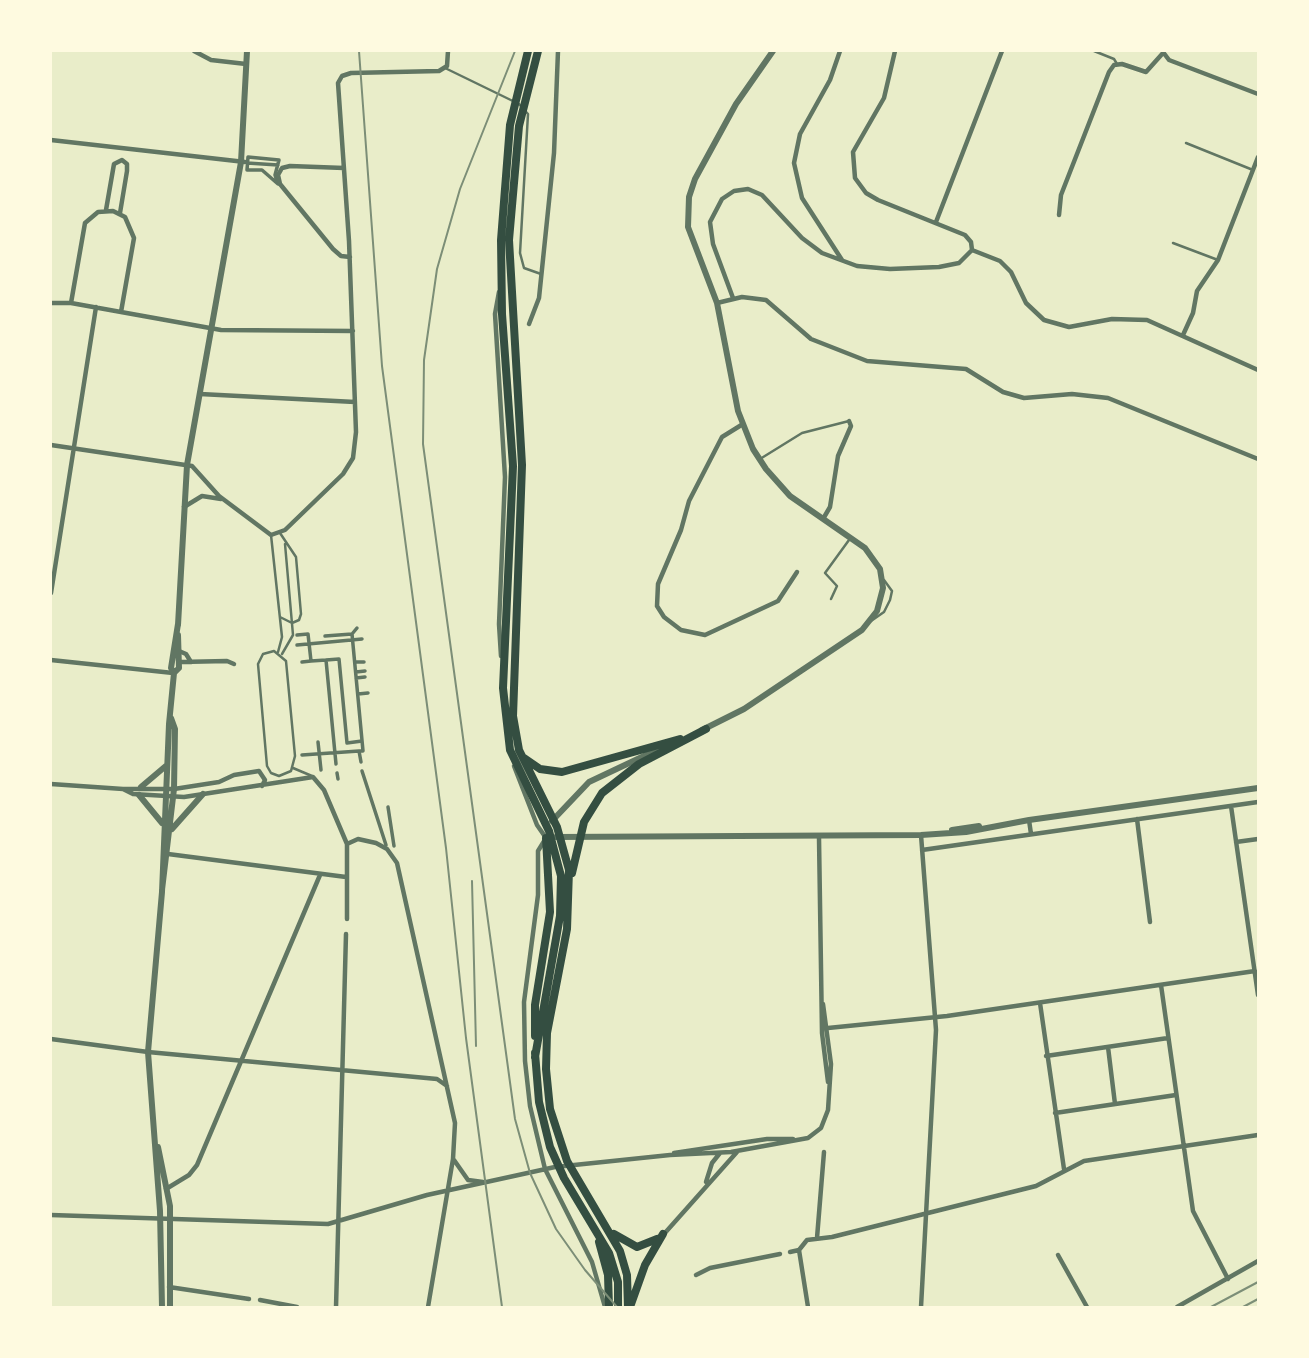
<!DOCTYPE html>
<html>
<head>
<meta charset="utf-8">
<style>
  body { margin:0 }
  #map { position:relative; width:1309px; height:1358px; overflow:hidden; background:#e9edc9; font-family:"PT Sans Narrow",sans-serif }
  canvas { display:block }
  .frame { position:absolute; inset:0; border:52px solid #fefae0; pointer-events:none }
</style>
</head>
<body>
<div id="map">
<canvas width="1309" height="1358"></canvas>
<div class="frame"></div>
</div>
<script>
const ctx = document.querySelector('canvas').getContext('2d');
ctx.lineJoin = 'round';
const toPath = rows => new Path2D(rows.map(r => 'M' + r).join(''));
function trace(path, color, width, dash) { ctx.strokeStyle = color; ctx.lineWidth = width; ctx.lineCap = dash ? 'butt' : 'round'; ctx.setLineDash(dash || []); ctx.stroke(path); }
trace(toPath([
  [1094,51,1114,59,1117,64],
  [445,68,519,104,528,114,520,253,524,268,541,274],
  [1186,143,1253,170],
  [1173,243,1218,260],
  [760,459,802,433,849,421],
  [280,533,296,557,301,614,299,620,292,623],
  [271,535,282,637,278,652],
  [831,599,837,586,825,573,849,540],
  [280,617,292,623],
  [871,621,884,612,890,600,892,591,884,580],
  [274,651,286,661,295,756,291,771,279,776,271,773,267,766,258,664,263,654,274,651],
  [282,654,293,635,285,544],
  [293,768,312,776]
]), '#617663', 2.5);
trace(toPath([
  [248,157,279,160,275,175,278,184,262,170,247,170,248,157],
  [247,163,278,165],
  [357,628,352,634,363,751,359,751,361,762],
  [297,635,308,634,311,661,326,660,336,764],
  [325,636,352,634],
  [297,645,362,639],
  [326,660,339,659,347,743,362,741],
  [302,662,311,661],
  [355,662,364,662],
  [356,672,365,671],
  [356,678,365,677],
  [358,694,368,693],
  [318,742,321,770],
  [302,755,359,751],
  [362,771,386,845],
  [337,773,338,779],
  [388,807,394,846]
]), '#617663', 3.5);
trace(toPath([
  [194,51,211,60,246,64],
  [840,51,830,80,800,134,794,163,802,198,842,260],
  [895,51,884,98,853,152,855,178,866,193,878,200,965,235,971,242,972,250],
  [1163,52,1169,60,1258,94],
  [51,140,245,162],
  [344,168,290,166,282,168,278,175,280,184,333,249,341,256,350,257],
  [106,210,114,164,122,160,127,164,127,171,120,213],
  [1059,215,1061,195,1109,72,1114,65,1122,64,1146,72,1163,53],
  [936,222,1002,51],
  [972,250,1000,261,1011,272,1026,303,1044,320,1069,327,1112,319,1147,320,1258,370],
  [499,292,495,314,505,477,499,624,501,656],
  [733,298,713,244,710,222,722,199,734,191,748,189,762,195,802,238,822,253,857,266,890,269,939,267,959,263,972,250],
  [51,303,71,303,221,330,353,331],
  [71,303,85,223,98,212,113,211,125,217,134,238,121,312],
  [717,303,742,297,766,300,811,339,867,361,966,369,1003,392,1024,398,1072,394,1108,398,1258,459],
  [529,324,539,298,554,153,558,51],
  [1183,335,1193,313,1197,291,1218,260,1258,157],
  [200,394,355,402],
  [743,424,722,437,689,501,681,530,658,584,657,606,664,617,681,630,705,635,778,601,797,572],
  [51,445,192,466,219,496,271,535,285,530,343,474,353,458,356,432,349,241,338,83,342,76,351,73,439,71,447,66,448,51],
  [184,507,202,496,221,499],
  [823,519,830,507,838,456,851,426,849,421],
  [51,593,96,307],
  [179,651,186,654,191,662],
  [51,660,173,673],
  [180,662,227,661,234,664],
  [514,766,537,825,546,838,538,851,538,895,524,1002,525,1061,530,1106,545,1169,592,1262,605,1307],
  [51,784,123,789,174,789,219,782,234,775,259,771,265,780,262,786],
  [123,789,133,794,184,797,313,777,324,790,347,844],
  [1231,806,1258,995],
  [1137,819,1150,922],
  [1029,820,1031,834],
  [921,835,936,1030,921,1307],
  [819,838,822,1033,828,1082],
  [1236,842,1258,839],
  [347,844,358,839,376,843,387,849,397,863,455,1123,453,1159,428,1307],
  [922,850,1258,802],
  [168,854,346,877],
  [347,919,347,844],
  [1161,985,1193,1211,1228,1279],
  [1040,1003,1064,1169],
  [828,1028,947,1016,1255,971],
  [51,1039,148,1052,437,1079,447,1086],
  [1108,1047,1115,1104],
  [1046,1056,1168,1038],
  [1055,1113,1176,1095],
  [674,1153,767,1139,793,1139],
  [454,1160,468,1180,483,1182],
  [706,1182,712,1163,720,1153],
  [166,1189,189,1175,197,1165,320,875],
  [51,1215,328,1224,427,1195,555,1167,670,1155,731,1152,808,1138,821,1128,828,1110,831,1064,823,1004],
  [664,1234,737,1152],
  [817,1238,824,1152],
  [799,1250,808,1307],
  [790,1252,799,1250,807,1240,832,1237,1036,1186,1084,1161,1258,1135],
  [1058,1255,1087,1307],
  [696,1275,710,1268,780,1254],
  [169,1287,249,1299],
  [260,1300,297,1307],
  [336,1307,346,934],
  [1177,1307,1258,1261]
]), '#617663', 4.5);
trace(toPath([
  [178,625,187,465,241,162,247,51],
  [174,673,179,668,178,635],
  [702,730,744,709,862,630,877,611,883,588,880,569,865,548,790,496,766,469,753,449,738,411,717,303,688,227,689,197,695,179,736,104,773,51],
  [141,787,167,765],
  [139,795,162,823],
  [552,821,589,782,663,747],
  [172,829,203,794],
  [952,830,979,826],
  [556,837,921,835,966,832,1029,820,1258,788],
  [162,890,174,789,175,729,171,718],
  [158,1147,170,1206,170,1307],
  [162,1307,160,1211,148,1052,162,892,169,724,174,673,171,668,178,624]
]), '#617663', 6);
trace(toPath([
  [528,51,510,125,501,240,502,314,513,466,503,688,510,750,549,831,561,876,560,916,535,1057],
  [538,51,519,126,509,240,522,465,513,716,519,750,557,827,569,870,567,929,547,1033,546,1069,550,1109,567,1161,620,1251,627,1275,628,1307],
  [524,758,540,769,562,772,680,739],
  [572,873,584,822,602,793,639,764,706,729],
  [535,1036,535,1005,550,912,546,838],
  [535,1053,539,1102,550,1147,564,1178,609,1253,618,1282,618,1307],
  [614,1234,637,1247,657,1239],
  [599,1242,608,1275,609,1307],
  [630,1307,645,1265,663,1234]
]), '#344e41', 8);
trace(toPath([
  [359,51,382,366,446,848,466,1038,502,1307],
  [515,51,460,189,437,269,424,360,423,444,515,1119,530,1173,556,1229,585,1270,617,1307],
  [472,881,476,1046],
  [1211,1307,1258,1282],
  [1243,1307,1258,1299]
]), '#7c8e77', 2);
</script>
</body>
</html>
